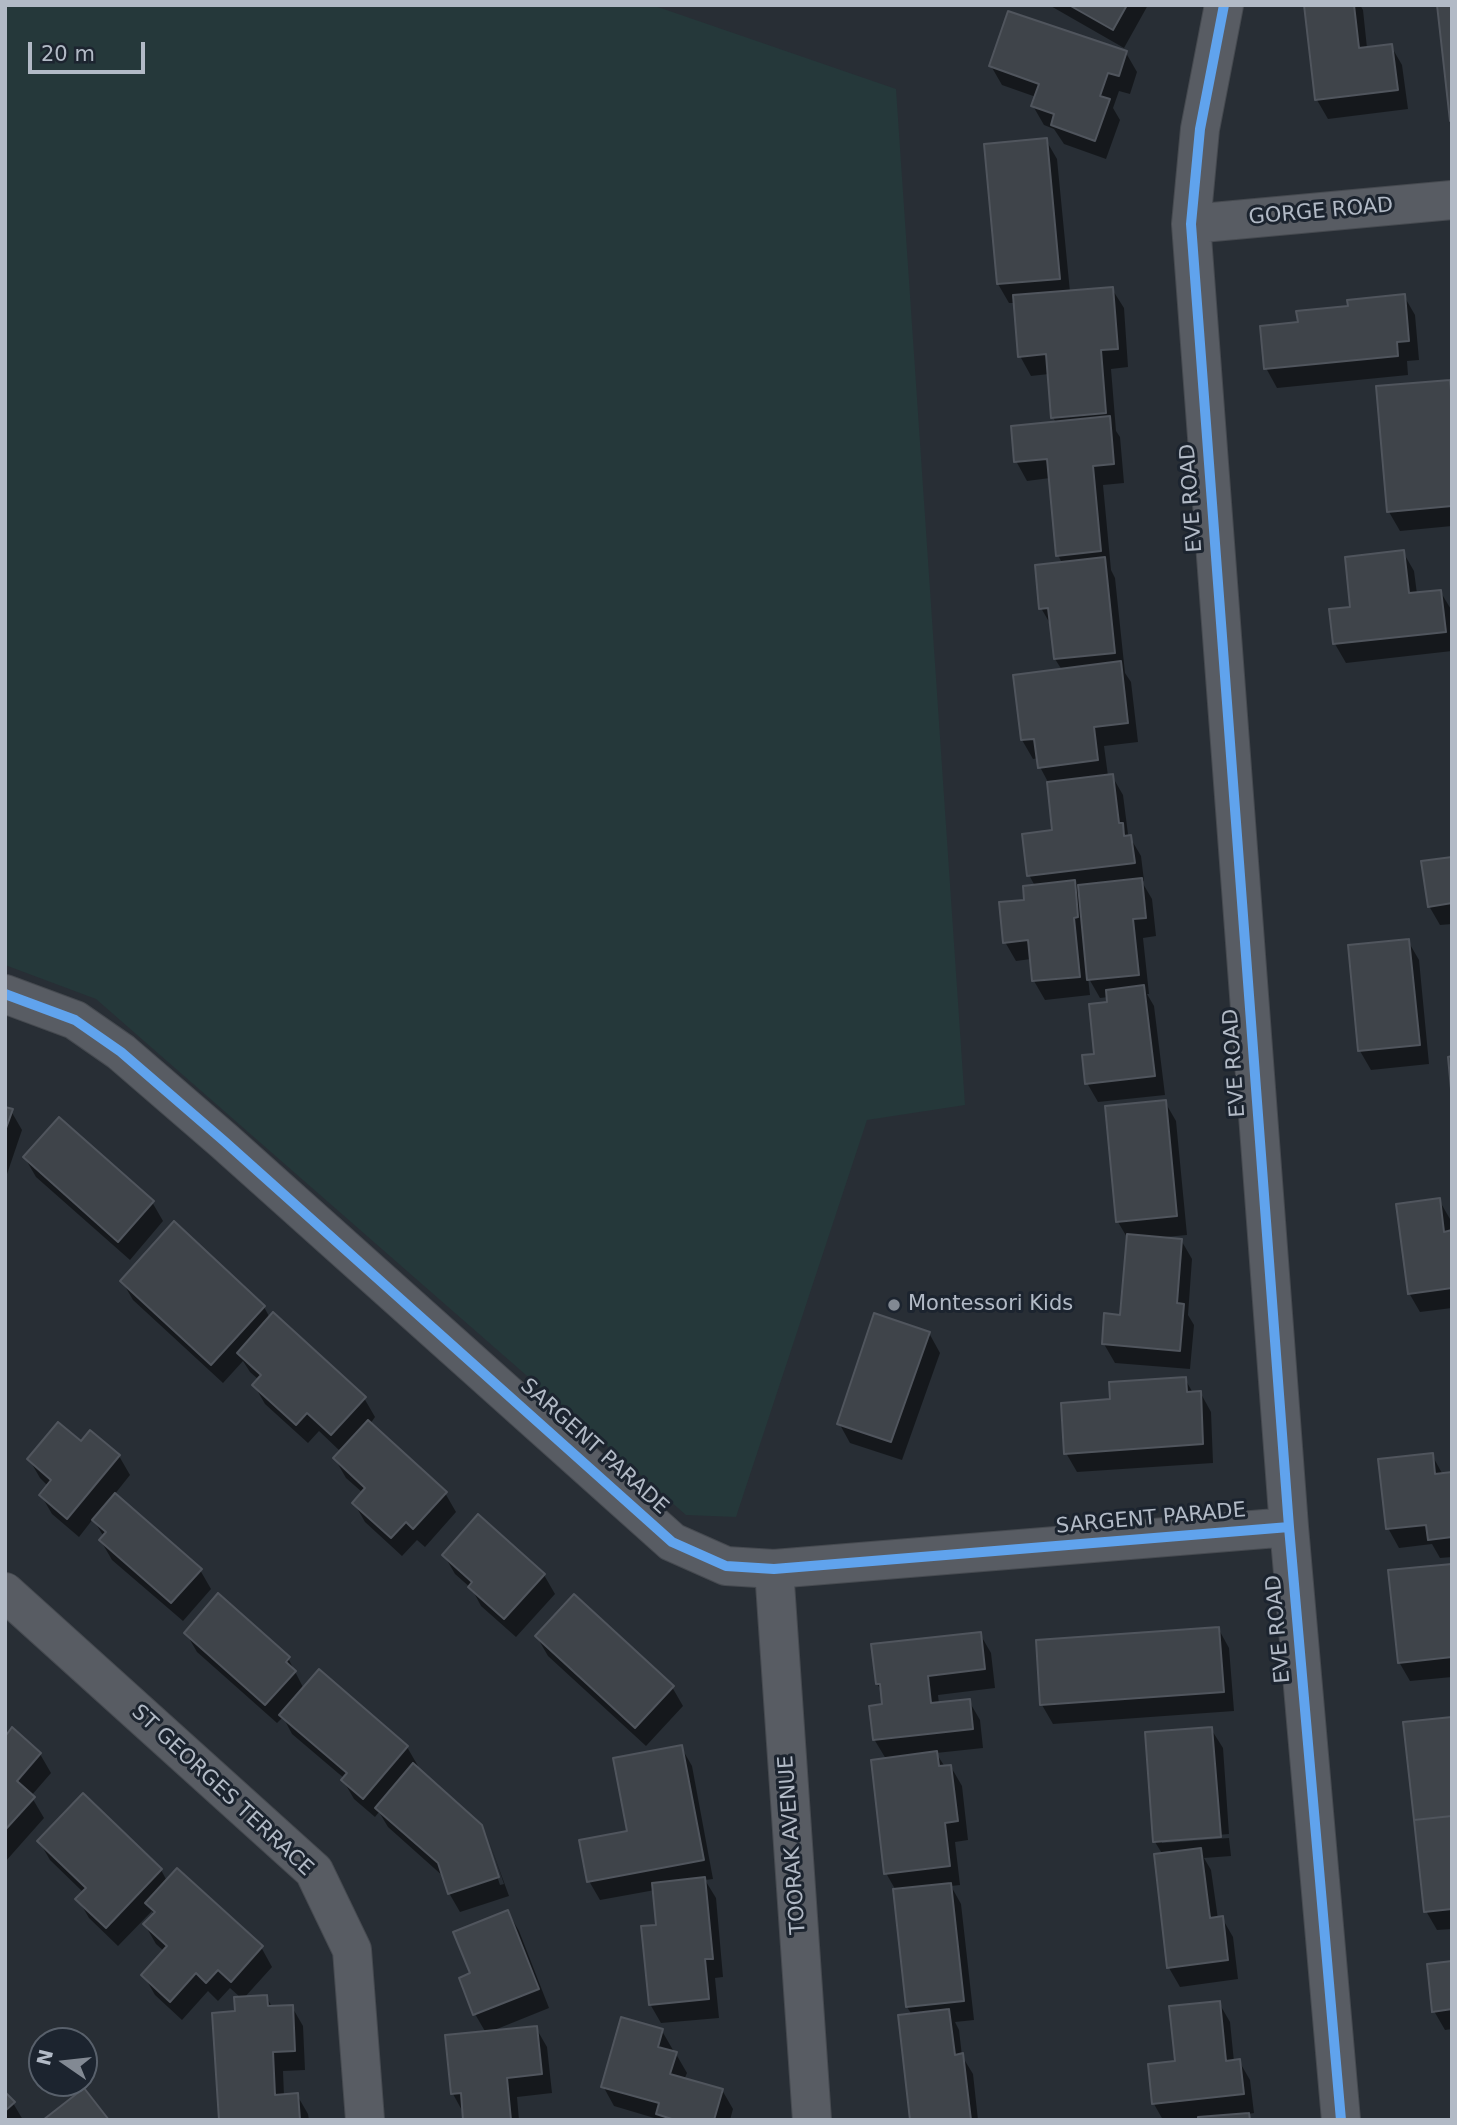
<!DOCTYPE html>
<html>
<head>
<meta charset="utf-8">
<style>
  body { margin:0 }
  #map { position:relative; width:1457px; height:2125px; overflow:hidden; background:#282e35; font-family:"DejaVu Sans",sans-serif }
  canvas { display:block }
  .frame { position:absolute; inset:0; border:7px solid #b2bac6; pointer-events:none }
  .north { position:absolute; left:28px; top:2027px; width:70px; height:70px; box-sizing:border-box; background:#1c242f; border:2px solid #58606b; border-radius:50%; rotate:284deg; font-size:19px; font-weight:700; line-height:28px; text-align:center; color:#b2bac6 }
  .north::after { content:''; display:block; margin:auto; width:24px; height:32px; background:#828993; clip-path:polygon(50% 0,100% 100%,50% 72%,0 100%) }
  .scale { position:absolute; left:28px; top:42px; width:117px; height:32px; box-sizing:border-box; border:4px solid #b2bac6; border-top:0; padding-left:9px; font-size:21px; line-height:24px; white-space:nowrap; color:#b2bac6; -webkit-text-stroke:5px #1c242f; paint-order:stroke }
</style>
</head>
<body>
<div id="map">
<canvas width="1457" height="2125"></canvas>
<div class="frame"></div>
<div class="north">N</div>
<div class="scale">20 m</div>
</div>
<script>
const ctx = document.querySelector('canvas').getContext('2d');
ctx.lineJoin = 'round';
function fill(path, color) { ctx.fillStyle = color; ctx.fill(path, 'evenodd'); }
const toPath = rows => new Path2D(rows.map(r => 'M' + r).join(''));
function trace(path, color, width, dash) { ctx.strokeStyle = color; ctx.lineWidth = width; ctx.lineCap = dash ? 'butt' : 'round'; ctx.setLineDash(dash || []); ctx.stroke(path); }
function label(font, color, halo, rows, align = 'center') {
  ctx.font = font + ' "DejaVu Sans",sans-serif'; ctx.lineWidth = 6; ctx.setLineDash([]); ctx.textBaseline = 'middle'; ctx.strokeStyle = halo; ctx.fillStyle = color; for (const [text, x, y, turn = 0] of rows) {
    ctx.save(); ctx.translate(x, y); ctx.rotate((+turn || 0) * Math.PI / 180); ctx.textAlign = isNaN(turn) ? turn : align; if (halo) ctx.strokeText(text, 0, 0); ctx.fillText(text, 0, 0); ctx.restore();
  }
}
fill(toPath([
  [5,5,652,5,896,89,965,1105,867,1120,736,1517,686,1515,96,999,5,965]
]), '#25383a');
fill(toPath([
  [1049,5,1148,5,1124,48],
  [1306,5,1360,5,1363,10,1367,48,1391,46,1402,65,1408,109,1328,119,1317,100],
  [1126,53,1137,72,1130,94,1119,91,1113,108,1120,120,1106,159,1064,144,1054,129,1044,125,1033,106,1036,97,1002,85,991,66],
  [1046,140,1057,159,1070,292,1112,289,1124,308,1128,367,1111,369,1116,431,1120,437,1124,483,1103,485,1111,570,1115,578,1125,673,1131,682,1138,742,1104,746,1108,776,1112,776,1123,795,1128,834,1141,856,1144,881,1142,882,1152,899,1156,936,1143,938,1149,994,1147,994,1154,1006,1165,1095,1098,1102,1087,1083,1096,1055,1109,1003,1109,997,1100,998,1088,977,1090,995,1045,1000,1034,981,1031,959,1016,961,1005,942,1035,886,1029,875,1054,832,1048,782,1040,767,1039,758,1033,759,1022,740,1062,670,1055,659,1052,627,1041,608,1062,563,1058,555,1050,478,1027,481,1016,461,1056,423,1053,417,1049,374,1031,376,1020,356,1015,303,1009,303,998,284,986,146],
  [1404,296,1415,315,1419,360,1407,361,1408,375,1277,388,1266,368,1299,324,1349,307],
  [1449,382,1452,386,1452,526,1400,531,1389,512],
  [1403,552,1414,571,1417,594,1440,591,1452,611,1452,651,1346,663,1335,644,1352,608],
  [1452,859,1452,924,1440,925,1429,906],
  [1408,941,1419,960,1429,1064,1371,1070,1360,1051,1350,946],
  [1165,1102,1176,1121,1187,1235,1165,1237,1165,1239,1181,1240,1192,1259,1188,1315,1194,1325,1190,1369,1115,1363,1104,1344,1122,1316,1128,1239,1118,1222],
  [5,1109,11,1111,22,1130,5,1180],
  [25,1158,152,1202,163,1221,130,1260,36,1177],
  [1439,1200,1450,1219,1452,1308,1420,1312,1409,1293],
  [122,1281,264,1307,270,1318,364,1398,375,1417,370,1424,445,1493,456,1512,425,1547,417,1540,402,1556,365,1522,354,1503,363,1493,346,1478,335,1459,341,1452,319,1431,308,1443,265,1404,254,1385,259,1380,250,1372,243,1361,223,1383,133,1300],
  [929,1333,940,1353,902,1460,850,1443,839,1423],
  [1185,1379,1193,1393,1200,1392,1211,1412,1213,1463,1077,1472,1066,1453,1112,1401],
  [81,1444,119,1456,130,1475,114,1495,200,1570,211,1589,183,1621,112,1560,101,1541,104,1537,93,1519,79,1537,52,1514,41,1495,48,1486,40,1478,29,1459],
  [1432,1455,1443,1475,1452,1474,1452,1557,1440,1558,1432,1544,1399,1548,1388,1528],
  [444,1555,544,1575,555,1594,516,1637,481,1606,472,1589,455,1574],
  [1452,1565,1452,1677,1410,1681,1399,1662],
  [1218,1628,1229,1648,1234,1711,1053,1724,1042,1705],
  [186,1633,288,1658,304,1689,407,1747,418,1766,416,1769,481,1826,487,1837,483,1833,500,1885,504,1884,489,1841,509,1896,460,1912,449,1893,444,1877,388,1827,379,1812,375,1817,354,1799,343,1780,345,1779,292,1734,283,1717,277,1723,197,1652],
  [980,1634,991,1653,995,1688,938,1695,939,1704,969,1701,980,1720,983,1748,936,1753,945,1767,951,1767,962,1786,968,1840,955,1842,960,1885,951,1886,961,1904,974,2020,955,2022,959,2030,962,2056,973,2074,978,2120,912,2120,912,2015,907,2007,895,1889,886,1873,886,1759,874,1739,884,1706,883,1693,877,1684],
  [537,1637,672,1687,683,1706,646,1746,548,1656],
  [1452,1719,1452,1929,1437,1930,1426,1911],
  [1211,1729,1223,1748,1229,1834,1162,1840,1162,1843,1229,1838,1231,1856,1204,1858,1211,1870,1218,1919,1222,1918,1233,1937,1238,1979,1180,1987,1169,1968,1163,1855,1155,1842],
  [5,1735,40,1754,51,1773,31,1796,44,1818,5,1862],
  [681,1747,692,1766,713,1879,705,1880,716,1898,723,1977,715,1978,719,2018,661,2023,650,2004,658,1926,655,1890,600,1900,589,1881,629,1832],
  [83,1795,161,1870,167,1881,261,1947,272,1967,244,1998,266,1997,273,2008,292,2007,303,2026,305,2070,283,2071,284,2096,297,2095,308,2114,309,2120,221,2120,237,2013,241,1998,230,1988,218,2001,208,1991,182,2020,155,1995,144,1976,165,1952,156,1944,145,1925,154,1915,152,1911,118,1946,89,1918,78,1899,84,1893,50,1860,39,1841],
  [508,1912,519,1931,549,2008,492,2031,536,2028,547,2047,552,2093,517,2097,519,2120,465,2120,464,2114,453,2094,486,2033,475,2014,461,1979,472,1974],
  [1452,1963,1452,2029,1445,2030,1434,2011],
  [1219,2003,1230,2022,1234,2062,1239,2061,1250,2080,1254,2113,1248,2114,1251,2120,1163,2120,1154,2104,1177,2063],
  [662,2031,673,2050,672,2053,676,2054,687,2073,684,2080,722,2090,733,2109,730,2120,661,2120,614,2106,603,2086],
  [5,2094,13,2103,23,2120,5,2120]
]), '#0007');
const building = toPath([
  [1069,5,1127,5,1113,30,1069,5],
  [1304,5,1354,5,1359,48,1392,44,1398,90,1315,100,1304,5],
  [1437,5,1452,5,1452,121,1450,121,1437,5],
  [1008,11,1127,51,1119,76,1108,73,1100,96,1110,99,1095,141,1051,125,1054,114,1031,106,1039,84,989,66,1008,11],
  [1047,138,1060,279,997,284,984,144,1047,138],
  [1113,287,1118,349,1101,350,1106,413,1051,418,1046,354,1018,357,1013,295,1113,287],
  [1405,294,1409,341,1397,342,1398,356,1264,369,1260,326,1298,322,1296,311,1348,306,1347,300,1405,294],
  [1450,380,1452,401,1452,506,1387,512,1376,386,1450,380],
  [1110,416,1114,464,1093,466,1101,551,1056,556,1047,459,1014,462,1011,426,1110,416],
  [1404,550,1409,593,1441,590,1446,632,1333,644,1329,609,1350,607,1345,557,1404,550],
  [1105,557,1115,653,1054,659,1048,608,1039,609,1035,565,1105,557],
  [1121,661,1128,723,1094,727,1098,760,1038,768,1034,739,1021,740,1013,675,1121,661],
  [1113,774,1119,823,1123,823,1124,836,1131,835,1135,863,1027,876,1022,834,1052,830,1047,782,1113,774],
  [1452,857,1452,903,1428,907,1421,861,1452,857],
  [1142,878,1146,918,1133,919,1139,975,1087,980,1078,885,1142,878],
  [1075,880,1078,917,1074,918,1080,977,1032,981,1028,940,1003,943,999,902,1024,900,1023,886,1075,880],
  [1409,939,1420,1045,1358,1051,1348,945,1409,939],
  [1144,985,1155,1076,1085,1084,1082,1055,1094,1054,1089,1004,1107,1002,1106,990,1144,985],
  [1452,1056,1452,1100,1448,1057,1452,1056],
  [1166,1100,1177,1216,1116,1222,1105,1106,1166,1100],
  [5,1107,13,1109,5,1131,5,1107],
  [59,1117,154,1201,118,1242,23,1157,59,1117],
  [1440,1198,1444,1232,1452,1230,1452,1288,1408,1294,1396,1204,1440,1198],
  [174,1221,265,1306,211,1365,120,1281,174,1221],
  [1127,1234,1182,1239,1177,1303,1184,1304,1180,1351,1102,1344,1104,1313,1120,1315,1127,1234],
  [273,1312,366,1397,331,1435,307,1413,296,1425,252,1385,261,1375,237,1353,273,1312],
  [874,1313,930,1332,891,1442,837,1424,874,1313],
  [1186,1377,1187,1392,1201,1391,1203,1444,1064,1454,1061,1403,1110,1399,1109,1382,1186,1377],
  [368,1420,447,1492,413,1529,406,1522,391,1538,352,1503,365,1488,333,1458,368,1420],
  [58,1422,81,1441,90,1430,120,1455,67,1519,39,1495,51,1480,27,1459,58,1422],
  [1433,1453,1435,1474,1452,1472,1452,1537,1428,1540,1426,1525,1386,1529,1378,1459,1433,1453],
  [115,1493,202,1569,171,1603,99,1540,106,1532,92,1520,115,1493],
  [478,1514,545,1574,504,1619,468,1587,472,1582,442,1555,478,1514],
  [1452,1564,1452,1657,1398,1663,1388,1570,1452,1564],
  [218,1593,290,1657,286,1662,296,1671,265,1705,184,1633,218,1593],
  [574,1594,674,1686,635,1728,535,1636,574,1594],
  [1219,1627,1224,1692,1040,1705,1036,1640,1219,1627],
  [981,1632,985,1669,928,1676,931,1703,970,1699,973,1729,873,1740,869,1706,882,1704,880,1684,876,1684,871,1644,981,1632],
  [319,1669,408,1746,363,1799,341,1780,347,1773,279,1715,319,1669],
  [1452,1717,1452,1816,1414,1820,1403,1722,1452,1717],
  [12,1727,41,1753,17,1781,35,1797,5,1830,5,1733,7,1734,12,1727],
  [1212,1727,1221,1837,1153,1842,1145,1732,1212,1727],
  [682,1745,704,1860,587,1882,579,1840,627,1831,613,1758,682,1745],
  [937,1751,939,1766,951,1765,958,1821,945,1823,950,1866,884,1874,871,1760,937,1751],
  [413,1763,482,1825,499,1877,448,1894,438,1863,375,1808,413,1763],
  [83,1793,162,1869,106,1928,75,1899,86,1888,37,1841,83,1793],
  [1452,1816,1452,1909,1424,1912,1414,1820,1452,1816],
  [1201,1848,1210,1918,1223,1916,1228,1960,1167,1968,1154,1854,1201,1848],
  [177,1868,263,1946,231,1982,218,1970,206,1983,196,1973,170,2002,141,1975,167,1946,143,1924,155,1912,145,1903,177,1868],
  [705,1877,713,1959,705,1959,709,1999,649,2005,641,1926,656,1925,652,1883,705,1877],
  [951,1883,964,2001,906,2007,893,1889,951,1883],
  [508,1910,539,1989,473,2015,459,1978,470,1973,453,1932,508,1910],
  [1452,1961,1452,2009,1432,2012,1427,1964,1452,1961],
  [267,1995,268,2006,293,2005,295,2051,273,2052,275,2095,298,2093,300,2120,219,2120,212,2013,235,2011,234,1997,267,1995],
  [1220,2001,1226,2061,1240,2059,1244,2094,1152,2104,1148,2064,1175,2061,1169,2006,1220,2001],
  [949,2009,955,2055,963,2053,971,2120,910,2120,898,2015,949,2009],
  [621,2017,663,2029,658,2047,677,2052,670,2074,723,2089,714,2120,675,2120,656,2114,659,2103,601,2087,621,2017],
  [537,2026,542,2074,507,2078,511,2120,463,2120,461,2093,451,2094,445,2035,537,2026],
  [84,2088,109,2120,43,2120,84,2088],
  [5,2092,15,2102,5,2111,5,2092],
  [1249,2113,1250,2120,1198,2120,1198,2117,1249,2113]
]);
fill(building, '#3f444a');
trace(building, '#50555d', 2);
const minor = toPath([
  [1224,5,1200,129,1191,224,1289,1527,1341,2120],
  [1191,224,1452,200],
  [5,994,75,1020,121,1052,224,1141,672,1542,726,1566,774,1569,1289,1527],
  [774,1569,812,2120],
  [5,1592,314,1871,352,1950,365,2120]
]);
trace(minor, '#464a50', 40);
trace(minor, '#585c63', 38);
trace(toPath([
  [1224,5,1200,129,1191,224,1289,1527,1341,2120],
  [5,994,75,1020,121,1052,224,1141,672,1542,726,1566,774,1569,1289,1527]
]), '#60a3ed', 10);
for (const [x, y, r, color] of [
  [894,1305,7,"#828993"]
]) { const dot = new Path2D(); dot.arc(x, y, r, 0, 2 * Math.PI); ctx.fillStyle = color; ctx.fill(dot); trace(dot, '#1c242f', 2.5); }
label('21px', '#b2bac6', '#1c242f', [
  ["GORGE ROAD",1321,212,-5],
  ["EVE ROAD",1192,498,-94],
  ["EVE ROAD",1235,1063,-94],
  ["SARGENT PARADE",594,1447,42],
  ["SARGENT PARADE",1151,1519,-5],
  ["EVE ROAD",1279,1629,-95],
  ["ST GEORGES TERRACE",222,1791,43],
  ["TOORAK AVENUE",793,1845,-94]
]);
label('21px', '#b2bac6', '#1c242f', [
  ["Montessori Kids",908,1305]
], 'left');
</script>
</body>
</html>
